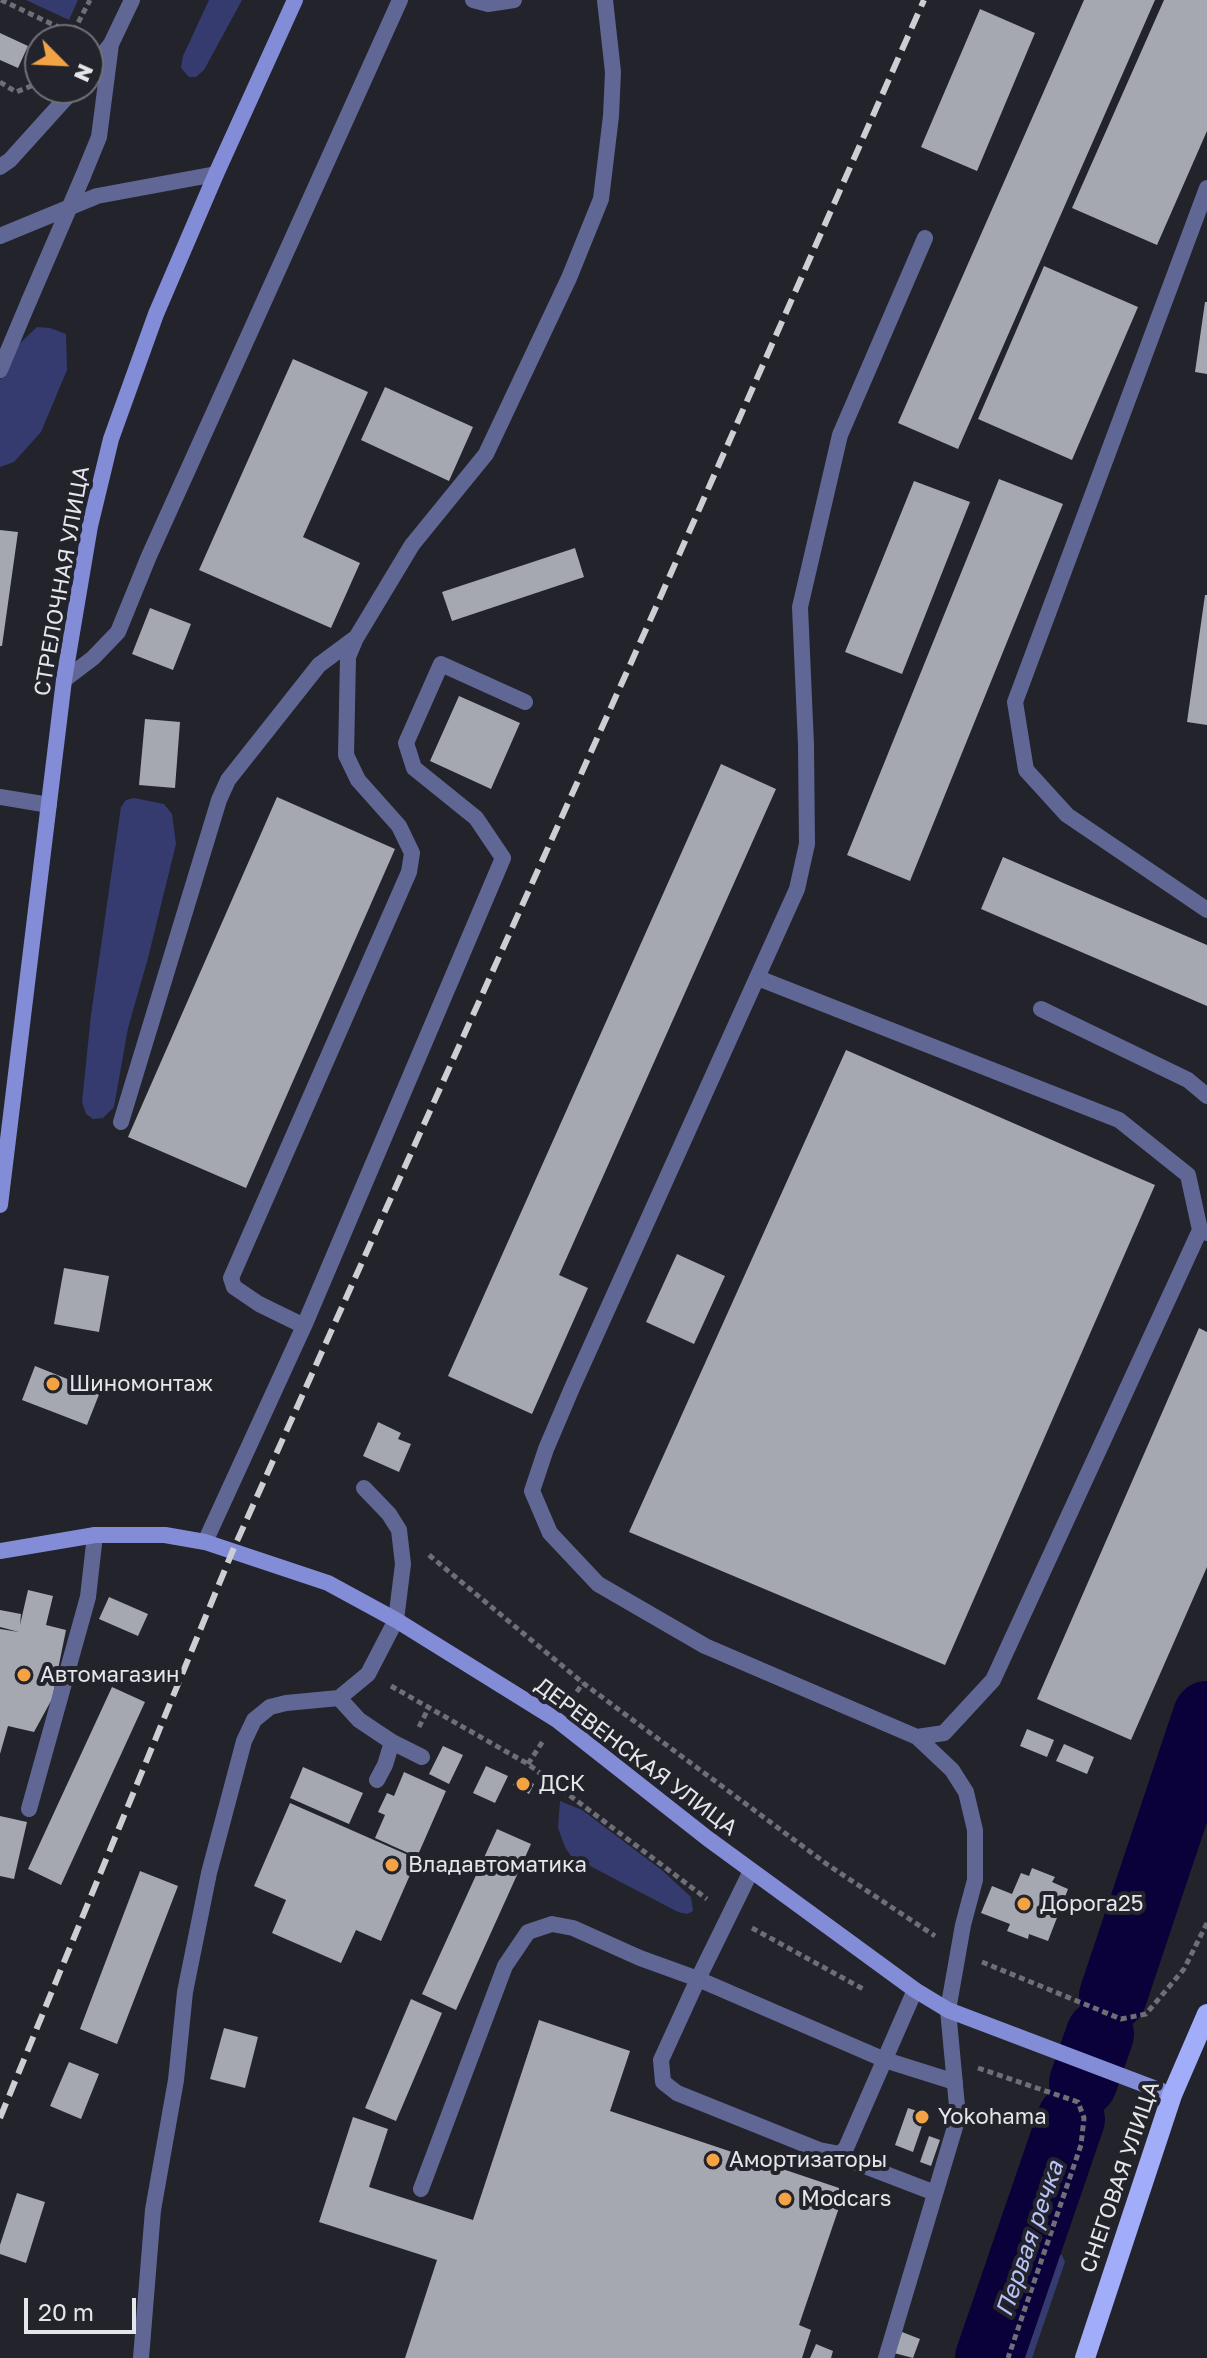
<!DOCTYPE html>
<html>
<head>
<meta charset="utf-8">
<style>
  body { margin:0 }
  #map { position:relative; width:1207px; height:2358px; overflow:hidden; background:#22232b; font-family:"Golos Text",sans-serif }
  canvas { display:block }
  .north { position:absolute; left:24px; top:24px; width:80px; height:80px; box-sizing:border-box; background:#22232b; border:2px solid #707178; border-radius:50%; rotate:114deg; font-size:22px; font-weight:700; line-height:32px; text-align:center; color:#e5e6eb }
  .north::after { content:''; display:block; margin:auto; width:28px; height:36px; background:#f4a344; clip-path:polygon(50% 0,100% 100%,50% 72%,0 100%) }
  .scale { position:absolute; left:24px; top:2298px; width:112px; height:36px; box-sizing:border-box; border:4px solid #e5e6eb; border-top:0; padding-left:10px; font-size:24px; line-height:28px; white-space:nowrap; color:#e5e6eb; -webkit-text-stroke:6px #22232b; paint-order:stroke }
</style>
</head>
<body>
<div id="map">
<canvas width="1207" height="2358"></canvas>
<div class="north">N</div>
<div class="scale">20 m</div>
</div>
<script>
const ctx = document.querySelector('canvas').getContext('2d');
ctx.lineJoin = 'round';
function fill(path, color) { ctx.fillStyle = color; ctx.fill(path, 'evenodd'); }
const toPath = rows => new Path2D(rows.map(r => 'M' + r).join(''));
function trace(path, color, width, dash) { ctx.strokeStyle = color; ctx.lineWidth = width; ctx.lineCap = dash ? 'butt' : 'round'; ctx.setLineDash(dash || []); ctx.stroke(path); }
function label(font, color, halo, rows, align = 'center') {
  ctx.font = font + ' "Golos Text",sans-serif'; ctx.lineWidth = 8; ctx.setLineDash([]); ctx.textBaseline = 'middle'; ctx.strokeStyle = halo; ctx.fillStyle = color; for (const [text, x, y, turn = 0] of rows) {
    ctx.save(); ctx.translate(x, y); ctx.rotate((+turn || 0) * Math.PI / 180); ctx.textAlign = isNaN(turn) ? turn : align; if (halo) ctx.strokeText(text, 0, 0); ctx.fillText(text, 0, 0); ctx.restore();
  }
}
fill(toPath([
  [26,0,78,0,69,20],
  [209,0,242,0,204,70,196,77,189,77,181,68,183,56],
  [37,327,50,328,66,334,67,370,41,432,14,462,0,467,0,380,19,344],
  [134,798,164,804,172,814,176,844,148,958,128,1028,114,1107,103,1118,93,1119,86,1114,82,1102,91,1015,121,807,126,800],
  [560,1801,582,1810,663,1871,691,1897,693,1911,687,1914,678,1912,571,1856,565,1847,558,1828],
  [1054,2252,1062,2255,1065,2262,1032,2358,1014,2358,1048,2258]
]), '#363b6f');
trace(toPath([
  [1113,1996,1207,1715],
  [1083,2083,1100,2034],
  [989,2358,1071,2119]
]), '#0a013a', 68);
fill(toPath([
  [1084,0,1155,0,958,449,898,423],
  [1164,0,1207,0,1207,131,1157,245,1072,208],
  [980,9,1035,33,977,171,921,147],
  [0,33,28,46,18,68,0,60],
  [1044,266,1138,307,1072,460,978,419],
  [1205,302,1207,302,1207,374,1195,372],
  [293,359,368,392,303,537,360,563,331,628,199,570],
  [385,387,473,427,449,481,361,440],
  [999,479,1063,504,910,881,847,855],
  [914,481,970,502,902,674,845,652],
  [0,530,18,532,2,646,0,646],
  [575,548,584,577,452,621,442,592],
  [1205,595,1207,595,1207,725,1187,722],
  [150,608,191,624,173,670,132,654],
  [459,696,520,723,491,789,430,761],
  [145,719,180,722,175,788,139,785],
  [721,764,776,789,559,1275,588,1288,532,1414,448,1376],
  [277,797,395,849,246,1188,128,1137],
  [1003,857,1207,945,1207,1006,981,909],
  [846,1050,1155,1185,945,1665,629,1532],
  [677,1254,725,1276,694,1344,646,1322],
  [64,1268,109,1276,99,1332,54,1324],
  [1199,1328,1207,1332,1207,1567,1131,1740,1037,1699],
  [35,1366,100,1392,87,1425,22,1400],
  [378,1422,401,1433,398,1439,411,1444,399,1472,363,1456],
  [28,1590,53,1596,46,1625,66,1630,52,1699,34,1732,8,1726,0,1754,0,1629,19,1632,0,1627,0,1610,21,1614,20,1625],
  [109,1597,148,1614,138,1636,99,1619],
  [112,1687,145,1702,61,1885,28,1869],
  [1027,1729,1054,1740,1047,1757,1020,1746],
  [1064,1744,1094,1757,1087,1774,1056,1761],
  [443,1746,463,1755,449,1784,429,1774],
  [486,1766,508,1776,495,1803,473,1793],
  [303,1767,363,1793,349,1824,290,1798],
  [404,1772,446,1791,417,1857,375,1838,385,1815,378,1812,387,1793,394,1796],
  [518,1776,534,1784,529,1794,513,1785],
  [290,1803,417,1859,381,1941,356,1930,341,1963,272,1933,286,1900,254,1886],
  [0,1816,27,1822,14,1879,0,1876],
  [497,1829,531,1844,456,2010,422,1994],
  [1032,1868,1055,1877,1052,1882,1068,1889,1048,1941,1029,1934,1028,1939,1007,1931,1010,1924,981,1913,992,1886,1012,1894,1021,1873,1029,1876],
  [140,1871,178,1886,117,2044,80,2029],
  [411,1999,442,2013,396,2121,365,2108],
  [539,2020,630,2051,610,2111,845,2190,799,2325,811,2330,802,2358,405,2358,437,2260,319,2222,353,2117,388,2129,369,2187,473,2220],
  [224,2028,258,2037,245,2088,210,2079],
  [69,2062,99,2074,81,2119,50,2106],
  [908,2108,926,2114,913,2152,895,2145],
  [929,2136,940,2140,931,2166,920,2162],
  [17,2193,45,2202,26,2263,0,2254,0,2245],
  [902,2332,920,2339,913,2358,894,2353],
  [816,2344,833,2351,831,2358,810,2358]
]), '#a5a7b1');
trace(toPath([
  [1,0,73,34],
  [69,40,90,0],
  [0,82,16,92,39,83],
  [429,1555,583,1683,828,1865,935,1936],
  [391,1686,528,1764,707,1899],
  [571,1700,583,1683],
  [419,1727,429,1707],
  [528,1764,543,1741],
  [752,1928,863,1989],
  [982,1962,1121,2019,1146,2014,1184,1969,1207,1923],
  [978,2068,1078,2102,1084,2118,1081,2145,1008,2358]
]), '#6e6f76', 5, [6, 4]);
trace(toPath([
  [473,0,488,4,514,0],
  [88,73,111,44,132,0],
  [0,167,10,160,75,88],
  [83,176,99,137,111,44],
  [1207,188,1015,702,1026,770,1067,815,1207,910],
  [925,238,840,435,800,607,806,745,807,844,797,889,572,1388,546,1449,532,1491,550,1533,598,1584,705,1646,917,1737,944,1733,993,1680,1200,1230],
  [0,370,29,301],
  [64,680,93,658,118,632,149,556,400,0],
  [0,797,49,805],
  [758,978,1119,1120,1188,1175,1200,1230,1207,1233],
  [1041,1009,1188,1080,1207,1096],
  [121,1122,219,800,228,780,319,665,354,639],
  [304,1326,259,1304,234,1287,231,1278,409,872,412,853,399,826,358,780,346,755,348,657,356,638,412,545,486,454,569,278,601,199,611,116,613,72,605,0],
  [205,1542,304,1326,503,858,476,818,414,768,406,743,441,664,525,702],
  [339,1698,359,1720,392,1742,385,1765,377,1780],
  [392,1742,422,1757],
  [29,1809,88,1597,95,1535],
  [751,1871,698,1979,661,2060,663,2082,677,2093,819,2150,840,2154,846,2148,915,1990],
  [831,2153,935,2193],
  [421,2189,505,1966,528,1932,552,1924,573,1928,640,1958,698,1979,885,2060,955,2082],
  [141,2358,153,2210,176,2080,185,1992,209,1873,244,1741,254,1720,270,1707,286,1703,339,1698,368,1674,396,1620,403,1564,399,1530,389,1514,364,1488],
  [886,2358,958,2117,948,2010,963,1925,975,1880,975,1830,966,1792,952,1770,917,1737]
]), '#616795', 16);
trace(toPath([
  [0,236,97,196,216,174]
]), '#616795', 16);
trace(toPath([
  [0,1205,64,680,90,526,111,439,156,314,216,174,295,0],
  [0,1551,95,1535,165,1535,205,1542,328,1583,396,1620,557,1720,707,1838,915,1990,948,2010,1172,2095]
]), '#838dd7', 16);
trace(toPath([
  [1085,2358,1172,2095,1207,2014]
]), '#a2adf9', 20);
trace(toPath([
  [0,2118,233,1550,656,607,924,0]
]), '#cdced3', 6, [16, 8]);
trace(toPath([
  [29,301,83,176]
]), '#616795', 16);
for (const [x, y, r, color] of [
  [53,1384,8,"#f4a344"],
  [24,1675,8,"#f4a344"],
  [523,1784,8,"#f4a344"],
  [392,1865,8,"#f4a344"],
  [1024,1904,8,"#f4a344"],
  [922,2117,8,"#f4a344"],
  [713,2160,8,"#f4a344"],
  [785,2199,8,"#f4a344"]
]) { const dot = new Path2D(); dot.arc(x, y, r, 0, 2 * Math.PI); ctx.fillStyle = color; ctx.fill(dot); trace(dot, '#22232b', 3); }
label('22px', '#e5e6eb', '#22232b', [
  ["СТРЕЛОЧНАЯ УЛИЦА",62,581,-80],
  ["ДЕРЕВЕНСКАЯ УЛИЦА",636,1757,37],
  ["СНЕГОВАЯ УЛИЦА",1120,2177,-71]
]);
label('22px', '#e5e6eb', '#22232b', [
  ["Шиномонтаж",69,1384],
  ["Автомагазин",40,1675],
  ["ДСК",539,1784],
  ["Владавтоматика",408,1865],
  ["Дорога25",1040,1904],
  ["Yokohama",938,2117],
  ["Амортизаторы",729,2160],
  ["Modcars",801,2199]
], 'left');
label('italic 24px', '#b8c1f8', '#22232b', [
  ["Первая речка",1030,2239,-71]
]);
</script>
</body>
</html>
